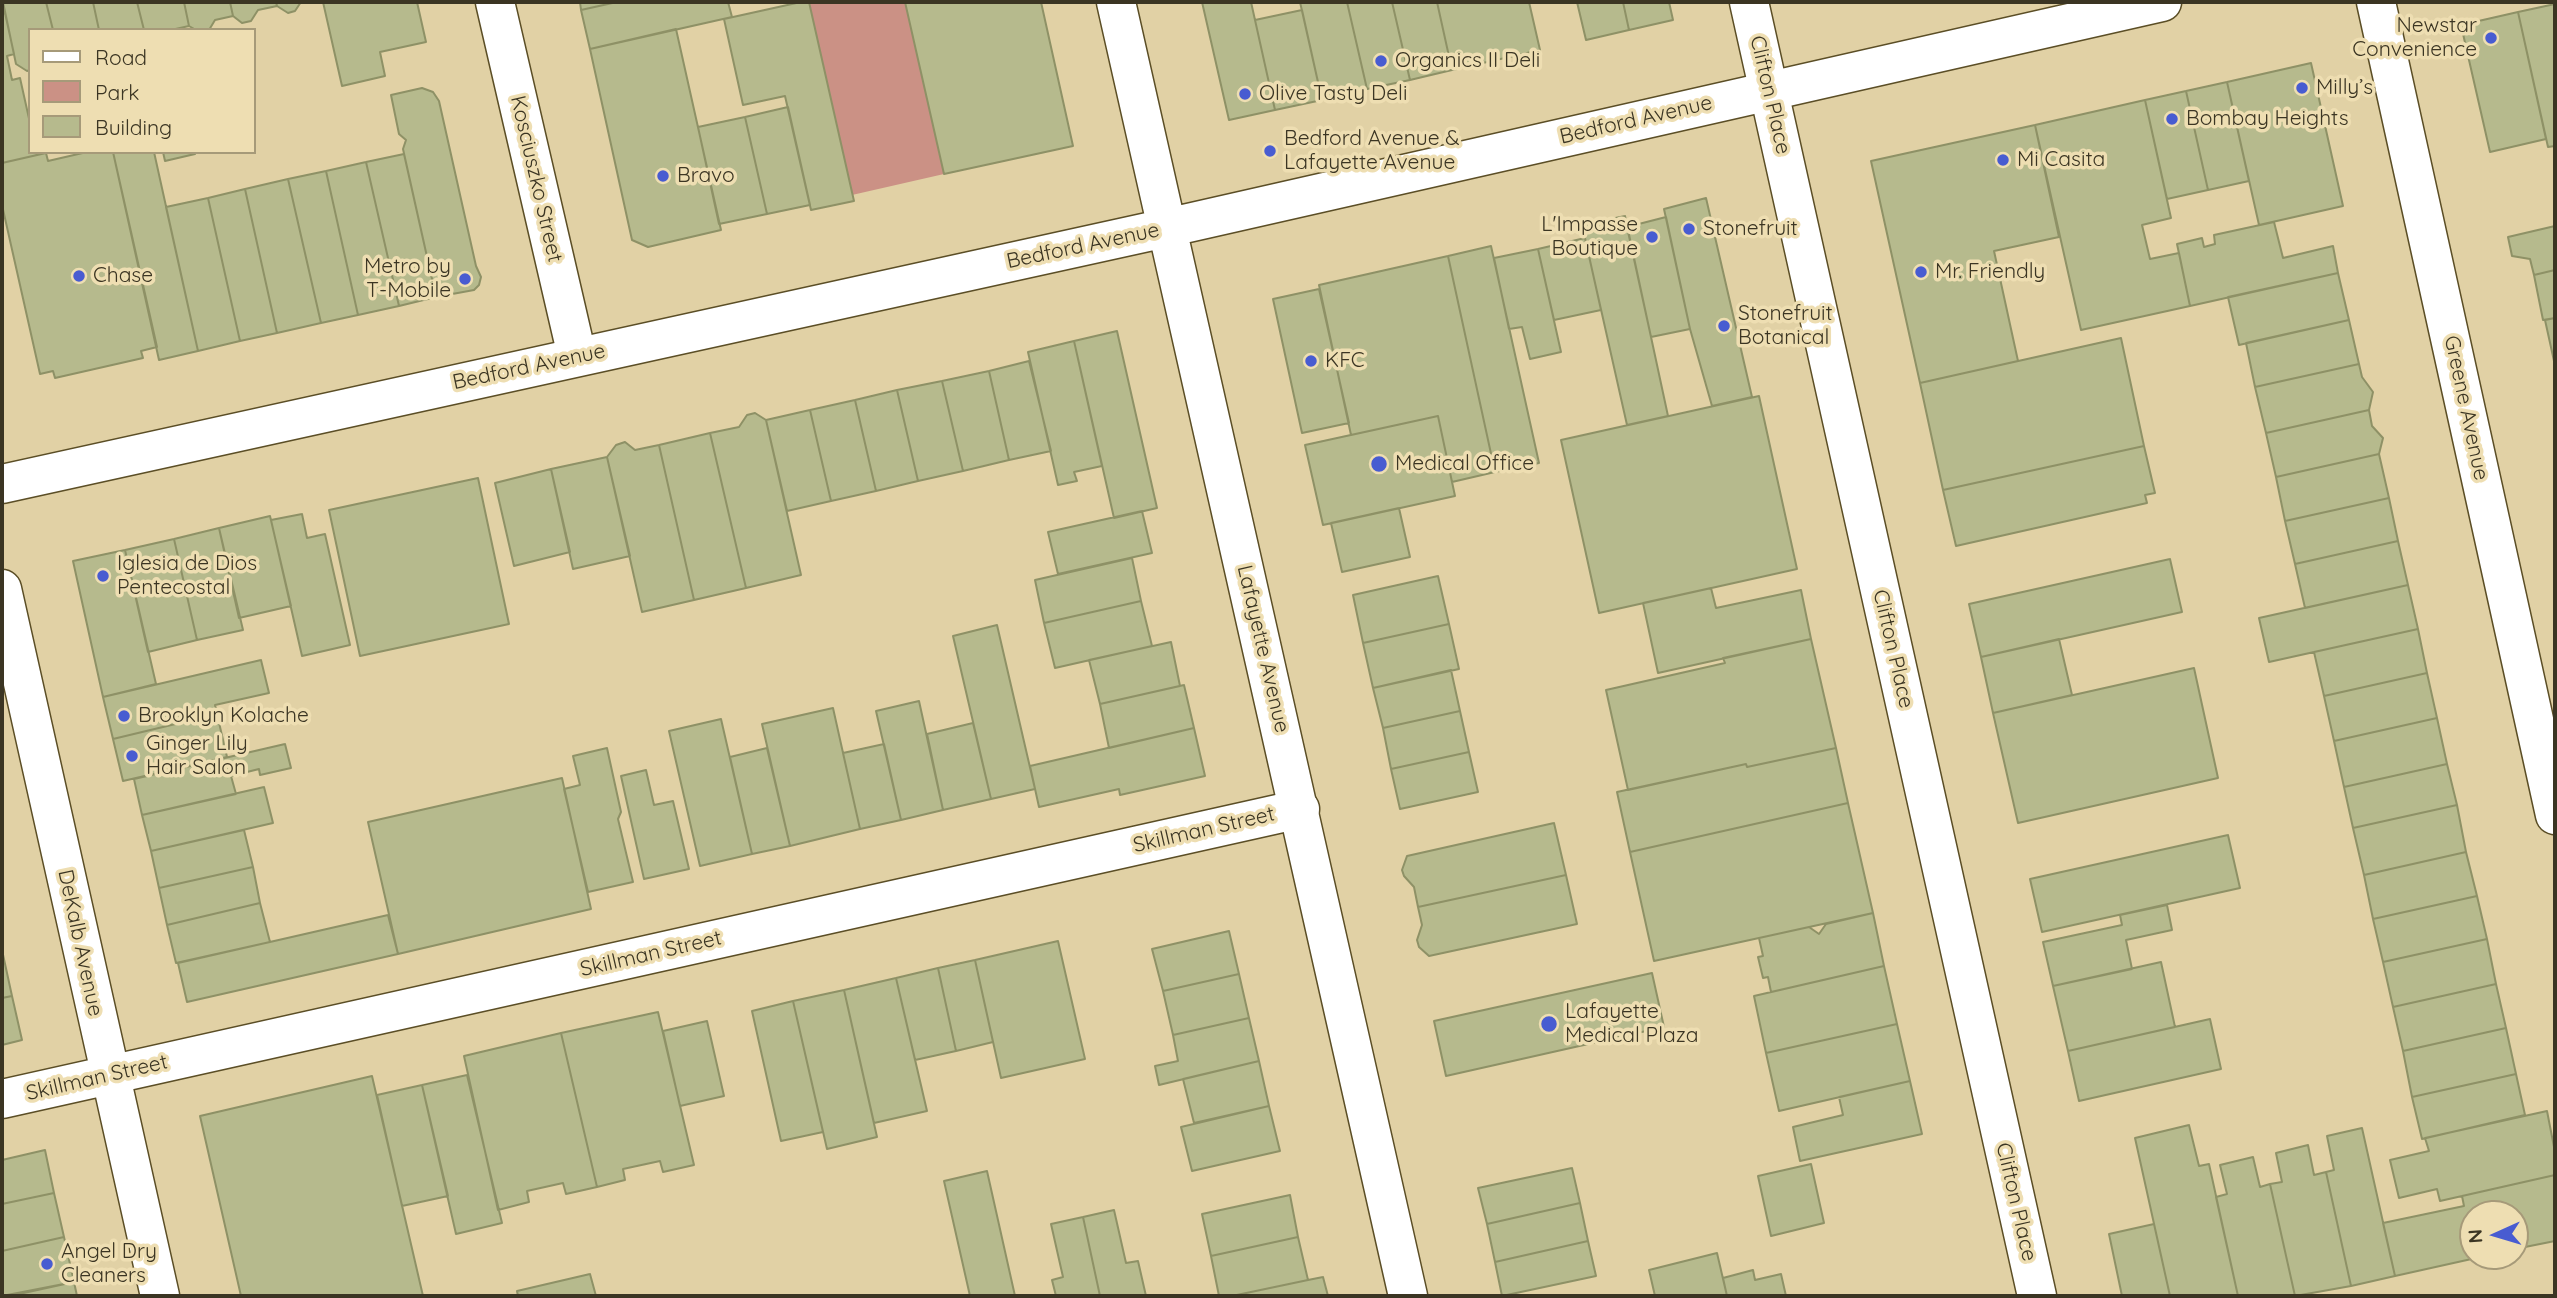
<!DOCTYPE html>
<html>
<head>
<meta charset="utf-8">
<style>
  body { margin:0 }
  #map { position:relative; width:2557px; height:1298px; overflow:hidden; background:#e1d1a5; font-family:Quicksand,sans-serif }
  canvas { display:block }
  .frame { position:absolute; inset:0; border:4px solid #3b3523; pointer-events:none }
  .legend { position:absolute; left:28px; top:28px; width:228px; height:126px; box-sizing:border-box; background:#eedeb2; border:2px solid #a69a79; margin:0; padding:9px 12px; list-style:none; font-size:21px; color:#3b3523 }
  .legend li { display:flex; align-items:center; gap:14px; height:35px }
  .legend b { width:35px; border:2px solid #a69a79 }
  .north { position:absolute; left:2459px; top:1200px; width:70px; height:70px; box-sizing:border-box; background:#eedeb2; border:2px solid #a69a79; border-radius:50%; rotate:266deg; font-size:19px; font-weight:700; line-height:28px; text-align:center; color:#3b3523 }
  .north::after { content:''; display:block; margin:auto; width:24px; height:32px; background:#485cd1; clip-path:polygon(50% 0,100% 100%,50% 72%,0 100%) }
</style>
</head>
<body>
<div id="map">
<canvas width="2557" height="1298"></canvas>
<div class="frame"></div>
<ul class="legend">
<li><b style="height:9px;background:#fff"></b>Road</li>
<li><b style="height:19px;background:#cb9185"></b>Park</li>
<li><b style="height:19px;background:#b6ba8d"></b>Building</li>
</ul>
<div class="north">N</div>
</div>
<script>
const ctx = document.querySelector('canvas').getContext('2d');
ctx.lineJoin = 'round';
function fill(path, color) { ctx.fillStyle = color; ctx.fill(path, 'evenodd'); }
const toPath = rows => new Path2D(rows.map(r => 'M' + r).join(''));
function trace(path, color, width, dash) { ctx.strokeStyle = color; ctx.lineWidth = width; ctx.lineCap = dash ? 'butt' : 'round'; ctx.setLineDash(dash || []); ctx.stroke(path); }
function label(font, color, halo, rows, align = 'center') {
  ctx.font = font + ' Quicksand,sans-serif'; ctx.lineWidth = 7; ctx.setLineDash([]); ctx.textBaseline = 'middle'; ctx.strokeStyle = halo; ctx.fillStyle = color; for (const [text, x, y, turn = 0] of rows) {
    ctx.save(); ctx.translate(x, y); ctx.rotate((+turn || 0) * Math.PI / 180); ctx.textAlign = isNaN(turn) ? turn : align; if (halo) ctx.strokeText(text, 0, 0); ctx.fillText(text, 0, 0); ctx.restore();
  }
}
fill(toPath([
  [809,2,905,2,944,174,852,195]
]), '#cb9185');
const building = toPath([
  [3,2,46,2,53,30,30,30,30,70,27,71,16,64,3,2],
  [46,2,93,2,99,30,53,30,46,2],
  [93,2,137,2,144,30,99,30,93,2],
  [137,2,184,2,189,26,171,30,144,30,137,2],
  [184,2,230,2,233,16,215,20,209,30,196,30,189,26,184,2],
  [230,2,276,2,277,6,258,10,251,21,242,23,233,16,230,2],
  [276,2,301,2,295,11,288,13,277,6,276,2],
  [323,2,417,2,426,42,380,52,385,76,342,86,323,2],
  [580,2,617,2,581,10,580,2],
  [617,2,728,2,732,17,590,49,581,10,617,2],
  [801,2,809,2,854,201,811,210,785,96,743,105,724,19,801,2],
  [905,2,1041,2,1073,146,944,174,905,2],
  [1202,2,1251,2,1275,110,1229,120,1202,2],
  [1300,2,1347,2,1367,89,1322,100,1300,2],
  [1347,2,1392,2,1410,80,1367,89,1347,2],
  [1392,2,1437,2,1452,70,1410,80,1392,2],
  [1437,2,1529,2,1540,50,1452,70,1437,2],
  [1577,2,1623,2,1629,30,1586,40,1577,2],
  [1623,2,1669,2,1673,20,1629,30,1623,2],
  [2555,4,2555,146,2548,147,2518,12,2555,4],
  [1302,10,1322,100,1275,110,1255,20,1302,10],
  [2518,12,2546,139,2490,152,2461,25,2518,12],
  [5,13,14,54,7,56,12,80,20,78,30,123,30,152,36,152,37,155,2,163,2,14,5,13],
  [676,29,721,230,648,247,632,240,590,49,676,29],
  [2311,63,2343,206,2259,225,2227,82,2311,63],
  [2227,82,2249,181,2208,190,2186,91,2227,82],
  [422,88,433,92,439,101,476,266,481,277,479,285,474,290,436,297,403,149,406,140,399,134,391,95,422,88],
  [2186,91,2208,190,2167,199,2145,100,2186,91],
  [2145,100,2171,218,2142,225,2150,259,2179,253,2190,306,2081,330,2035,125,2145,100],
  [788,107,810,205,767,214,745,117,788,107],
  [745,117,767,214,719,224,698,127,745,117],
  [2035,125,2059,237,1994,251,2018,361,1920,383,1871,161,2035,125],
  [87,152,113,152,157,347,141,351,143,358,55,378,53,371,40,374,2,205,2,163,46,153,48,161,87,152],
  [113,152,154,152,198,351,159,360,113,152],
  [163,152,195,152,195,154,165,161,163,152],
  [404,154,436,297,399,306,366,162,404,154],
  [366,162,399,306,358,315,326,171,366,162],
  [326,171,358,315,321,323,288,179,326,171],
  [288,179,321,323,277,333,245,189,288,179],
  [245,189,277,333,240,341,208,198,245,189],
  [208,198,240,341,198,351,166,207,208,198],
  [1706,198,1752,397,1712,406,1690,329,1664,209,1706,198],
  [1625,216,1668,416,1627,425,1582,225,1625,216],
  [1666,217,1690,329,1651,337,1627,227,1666,217],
  [2274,222,2283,258,2333,246,2338,273,2190,306,2177,244,2202,238,2204,247,2215,244,2214,235,2274,222],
  [2555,226,2555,270,2534,275,2530,259,2512,256,2508,237,2555,226],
  [1585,238,1601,310,1554,320,1538,249,1585,238],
  [1491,246,1539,463,1495,472,1448,256,1491,246],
  [1538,249,1561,352,1530,359,1522,327,1509,329,1494,258,1538,249],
  [1448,256,1495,472,1452,482,1438,416,1351,435,1319,285,1448,256],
  [2555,270,2555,318,2543,320,2534,275,2555,270],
  [2338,273,2349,320,2239,345,2228,297,2338,273],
  [1319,289,1349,423,1302,433,1273,299,1319,289],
  [2555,318,2555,361,2554,361,2545,320,2555,318],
  [2349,320,2359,364,2255,387,2246,343,2349,320],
  [1117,331,1157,508,1114,518,1074,341,1117,331],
  [2121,338,2144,446,1943,490,1920,383,2121,338],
  [1074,341,1102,466,1074,472,1077,481,1058,485,1028,352,1074,341],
  [1029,361,1051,451,1009,460,989,371,1029,361],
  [2359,364,2362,377,2373,392,2369,410,2266,433,2255,387,2359,364],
  [989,371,1009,460,963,471,942,381,989,371],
  [942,381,963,471,918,481,897,390,942,381],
  [897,390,918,481,876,491,855,400,897,390],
  [1759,396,1797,569,1599,613,1561,440,1759,396],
  [855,400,876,491,831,501,810,410,855,400],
  [810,410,831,501,787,511,766,420,810,410],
  [2369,410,2372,426,2383,438,2379,454,2276,477,2266,433,2369,410],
  [755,413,766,420,801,575,746,588,710,433,739,427,747,415,755,413],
  [1438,416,1455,496,1323,525,1305,445,1438,416],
  [710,433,746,588,694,600,659,445,710,433],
  [625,442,635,450,659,445,694,600,642,612,607,457,616,445,625,442],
  [2144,446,2155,493,2145,495,2147,503,1956,546,1943,490,2144,446],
  [2379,454,2389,498,2285,521,2276,477,2379,454],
  [607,457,630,556,573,569,551,469,607,457],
  [551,469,570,552,514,566,495,483,551,469],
  [478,478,509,624,360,656,329,510,478,478],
  [2389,498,2398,541,2295,564,2285,521,2389,498],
  [1399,508,1410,557,1342,572,1331,523,1399,508],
  [1142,511,1152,553,1058,574,1048,532,1142,511],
  [302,514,307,538,325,534,350,645,302,656,271,520,302,514],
  [270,516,291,606,239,618,219,528,270,516],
  [219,528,243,630,197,640,174,539,219,528],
  [174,539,197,640,148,652,125,550,174,539],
  [2398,541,2408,585,2305,608,2295,564,2398,541],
  [125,550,156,684,103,697,73,561,125,550],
  [1132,558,1141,601,1044,623,1035,580,1132,558],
  [2170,559,2182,612,1981,657,1969,604,2170,559],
  [1438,576,1449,624,1363,643,1353,595,1438,576],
  [2408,585,2418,629,2269,662,2259,618,2408,585],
  [1711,588,1716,608,1801,590,1811,639,1658,673,1643,603,1711,588],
  [1141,601,1152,646,1055,668,1044,623,1141,601],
  [1449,624,1459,669,1373,688,1363,643,1449,624],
  [997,625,1035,789,991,799,953,636,997,625],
  [2418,629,2427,673,2324,696,2314,652,2418,629],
  [1811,639,1836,748,1747,767,1746,764,1628,790,1606,690,1725,663,1723,658,1811,639],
  [2059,639,2072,695,1993,713,1981,657,2059,639],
  [1171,642,1180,686,1100,704,1089,660,1171,642],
  [261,660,269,693,215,705,217,714,113,739,103,697,261,660],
  [2194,668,2218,778,2018,823,1993,713,2194,668],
  [1451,670,1460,711,1383,728,1373,688,1451,670],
  [2427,673,2437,718,2334,741,2324,696,2427,673],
  [1184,685,1194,728,1109,748,1100,704,1184,685],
  [919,701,943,810,901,820,876,711,919,701],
  [833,708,860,829,790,846,762,724,833,708],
  [1460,711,1469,752,1391,769,1383,728,1460,711],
  [217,714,227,757,123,781,113,739,217,714],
  [2437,718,2447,764,2344,787,2334,741,2437,718],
  [721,719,752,854,700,866,669,731,721,719],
  [973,723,991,799,943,810,927,734,973,723],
  [1194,728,1205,776,1120,795,1119,789,1039,807,1030,766,1194,728],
  [285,744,291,768,260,775,259,769,231,776,236,794,142,815,134,779,285,744],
  [884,744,901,820,860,829,843,753,884,744],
  [607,748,621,812,618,819,633,882,588,892,564,789,580,785,573,756,607,748],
  [767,748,790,846,752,854,730,757,767,748],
  [1836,748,1848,803,1630,852,1617,792,1746,764,1747,767,1836,748],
  [1469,752,1478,792,1400,809,1391,769,1469,752],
  [2447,764,2457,805,2353,828,2344,787,2447,764],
  [646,770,654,805,673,801,689,869,644,879,621,776,646,770],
  [562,778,591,909,398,954,368,822,562,778],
  [264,787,273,823,151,851,142,815,264,787],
  [1848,803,1873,913,1654,961,1630,852,1848,803],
  [2457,805,2466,852,2364,875,2353,828,2457,805],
  [1554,823,1566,875,1418,907,1414,887,1404,876,1402,870,1407,856,1554,823],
  [244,830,253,867,159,888,151,851,244,830],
  [2228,835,2240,888,2042,932,2030,879,2228,835],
  [2466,852,2477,896,2373,919,2364,875,2466,852],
  [253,867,260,903,167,925,159,888,253,867],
  [1566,875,1577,924,1429,956,1419,947,1417,940,1422,925,1418,907,1566,875],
  [2477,896,2487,939,2383,962,2373,919,2477,896],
  [260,903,270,942,176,963,167,925,260,903],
  [2167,905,2172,930,2126,940,2132,969,2053,986,2043,942,2122,925,2120,915,2167,905],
  [1873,913,1884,966,1771,992,1768,977,1763,978,1758,957,1763,956,1759,938,1809,927,1819,934,1826,924,1873,913],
  [388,915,398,954,187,1002,178,963,388,915],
  [1229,931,1239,974,1163,991,1152,949,1229,931],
  [2487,939,2496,984,2393,1007,2383,962,2487,939],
  [1058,941,1085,1059,1001,1078,975,960,1058,941],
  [2,950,12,996,2,998,2,950],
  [975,960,993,1042,956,1051,938,968,975,960],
  [2161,962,2175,1027,2068,1051,2053,986,2161,962],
  [1884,966,1897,1024,1766,1053,1754,996,1884,966],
  [938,968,956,1051,915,1060,896,978,938,968],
  [1652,973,1664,1027,1446,1076,1434,1021,1652,973],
  [1239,974,1249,1018,1173,1035,1163,991,1239,974],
  [896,978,927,1111,874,1123,844,990,896,978],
  [2496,984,2506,1028,2403,1051,2393,1007,2496,984],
  [844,990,877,1137,827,1149,793,1001,844,990],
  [12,996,22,1040,2,1045,2,998,12,996],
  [793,1001,823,1132,781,1141,752,1011,793,1001],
  [658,1012,694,1165,663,1172,660,1161,623,1169,625,1180,597,1187,561,1033,658,1012],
  [1249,1018,1259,1061,1159,1085,1155,1066,1178,1061,1173,1035,1249,1018],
  [2210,1019,2221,1069,2079,1101,2068,1051,2210,1019],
  [707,1021,724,1096,680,1106,663,1031,707,1021],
  [1897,1024,1910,1081,1779,1111,1766,1053,1897,1024],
  [2506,1028,2516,1074,2412,1097,2403,1051,2506,1028],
  [561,1033,597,1187,566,1194,563,1183,527,1191,529,1202,498,1210,464,1056,561,1033],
  [1259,1061,1269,1106,1194,1123,1183,1079,1259,1061],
  [2516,1074,2525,1115,2422,1139,2412,1097,2516,1074],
  [467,1075,502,1223,456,1234,422,1085,467,1075],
  [372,1076,423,1296,241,1296,200,1116,372,1076],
  [1910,1081,1922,1134,1800,1161,1793,1127,1843,1115,1839,1097,1910,1081],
  [422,1085,448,1196,402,1206,377,1095,422,1085],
  [1269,1106,1280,1151,1192,1171,1181,1127,1269,1106],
  [2547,1111,2555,1152,2555,1175,2440,1201,2437,1189,2399,1198,2390,1160,2429,1151,2425,1138,2547,1111],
  [2189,1125,2199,1166,2209,1164,2238,1296,2170,1296,2135,1138,2189,1125],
  [2362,1128,2395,1276,2351,1286,2326,1172,2334,1170,2327,1136,2362,1128],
  [2308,1145,2314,1175,2326,1172,2351,1286,2295,1296,2270,1184,2282,1182,2276,1153,2308,1145],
  [45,1150,54,1193,2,1204,2,1160,45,1150],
  [2253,1157,2260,1187,2270,1184,2295,1296,2238,1296,2216,1197,2227,1194,2220,1165,2253,1157],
  [1811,1164,1824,1223,1771,1236,1758,1176,1811,1164],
  [1572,1168,1580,1203,1487,1224,1478,1188,1572,1168],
  [987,1171,1015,1296,970,1296,944,1181,987,1171],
  [2555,1175,2555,1241,2515,1249,2515,1214,2473,1214,2473,1256,2485,1256,2395,1276,2383,1223,2464,1206,2462,1196,2555,1175],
  [54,1193,64,1237,2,1251,2,1204,54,1193],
  [1290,1195,1298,1237,1211,1256,1202,1214,1290,1195],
  [1580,1203,1588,1241,1495,1262,1487,1224,1580,1203],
  [1114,1210,1126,1263,1138,1261,1146,1296,1100,1296,1083,1217,1114,1210],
  [1083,1217,1100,1296,1056,1296,1052,1280,1063,1277,1051,1224,1083,1217],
  [2154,1224,2170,1296,2122,1296,2109,1234,2154,1224],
  [64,1237,74,1282,2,1296,2,1251,64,1237],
  [1298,1237,1308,1280,1232,1296,1219,1296,1211,1256,1298,1237],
  [1588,1241,1596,1276,1502,1296,1495,1262,1588,1241],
  [1717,1253,1727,1296,1655,1296,1649,1270,1717,1253],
  [1753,1270,1755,1280,1781,1274,1786,1296,1727,1296,1723,1278,1753,1270],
  [590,1274,596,1296,518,1296,517,1291,590,1274],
  [1323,1277,1328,1296,1232,1296,1308,1280,1323,1277],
  [74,1282,77,1296,10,1296,74,1282]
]);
fill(building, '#b6ba8d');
trace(building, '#8e9166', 2);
const minor = toPath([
  [495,2,577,356],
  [1749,2,2037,1296],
  [2376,2,2555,815],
  [2,1099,1300,809]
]);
const major = toPath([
  [1116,2,1408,1296],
  [2,484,1166,228,2162,2],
  [2,589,160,1296]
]);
trace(minor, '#5b4e26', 41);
trace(major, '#5b4e26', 41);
trace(minor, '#fff', 38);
trace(major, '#fff', 38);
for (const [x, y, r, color] of [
  [2491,38,7,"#485cd1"],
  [1381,61,7,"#485cd1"],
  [2302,88,7,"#485cd1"],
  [1245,94,7,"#485cd1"],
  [2172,119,7,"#485cd1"],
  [1270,151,7,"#485cd1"],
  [2003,160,7,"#485cd1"],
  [663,176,7,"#485cd1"],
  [1689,229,7,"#485cd1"],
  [1652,237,7,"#485cd1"],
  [1921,272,7,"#485cd1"],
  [79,276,7,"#485cd1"],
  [465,279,7,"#485cd1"],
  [1724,326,7,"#485cd1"],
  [1311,361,7,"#485cd1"],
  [1379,464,9,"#485cd1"],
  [103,576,7,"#485cd1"],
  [124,716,7,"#485cd1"],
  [132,756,7,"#485cd1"],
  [1549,1024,9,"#485cd1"],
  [47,1264,7,"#485cd1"]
]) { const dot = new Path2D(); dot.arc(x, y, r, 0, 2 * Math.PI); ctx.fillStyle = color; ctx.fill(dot); trace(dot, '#eedeb2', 2.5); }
label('21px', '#3b3523', '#eedeb2', [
  ["Newstar",2477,26,"right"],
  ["Convenience",2477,50,"right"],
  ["Organics II Deli",1395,61],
  ["Milly’s",2316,88],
  ["Olive Tasty Deli",1259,94],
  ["Bombay Heights",2186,119],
  ["Bedford Avenue &",1284,139],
  ["Lafayette Avenue",1284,163],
  ["Mi Casita",2017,160],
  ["Bravo",677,176],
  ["L'Impasse",1638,225,"right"],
  ["Boutique",1638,249,"right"],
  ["Stonefruit",1703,229],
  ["Metro by",451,267,"right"],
  ["T-Mobile",451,291,"right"],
  ["Mr. Friendly",1935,272],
  ["Chase",93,276],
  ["Stonefruit",1738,314],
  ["Botanical",1738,338],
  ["KFC",1325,361],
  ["Medical Office",1395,464],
  ["Iglesia de Dios",117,564],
  ["Pentecostal",117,588],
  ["Brooklyn Kolache",138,716],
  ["Ginger Lily",146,744],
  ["Hair Salon",146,768],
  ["Lafayette",1565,1012],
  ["Medical Plaza",1565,1036],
  ["Angel Dry",61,1252],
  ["Cleaners",61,1276]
], 'left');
label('21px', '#3b3523', '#eedeb2', [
  ["Clifton Place",1770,95,77],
  ["Bedford Avenue",1636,120,-13],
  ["Kosciuszko Street",536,179,77],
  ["Bedford Avenue",1083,246,-12],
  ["Bedford Avenue",529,367,-12],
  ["Greene Avenue",2466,408,78],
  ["Lafayette Avenue",1263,649,77],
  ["Clifton Place",1893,649,77],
  ["Skillman Street",1204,830,-13],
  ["DeKalb Avenue",80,943,78],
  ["Skillman Street",651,954,-13],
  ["Skillman Street",97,1078,-13],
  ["Clifton Place",2016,1202,77]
]);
</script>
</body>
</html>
